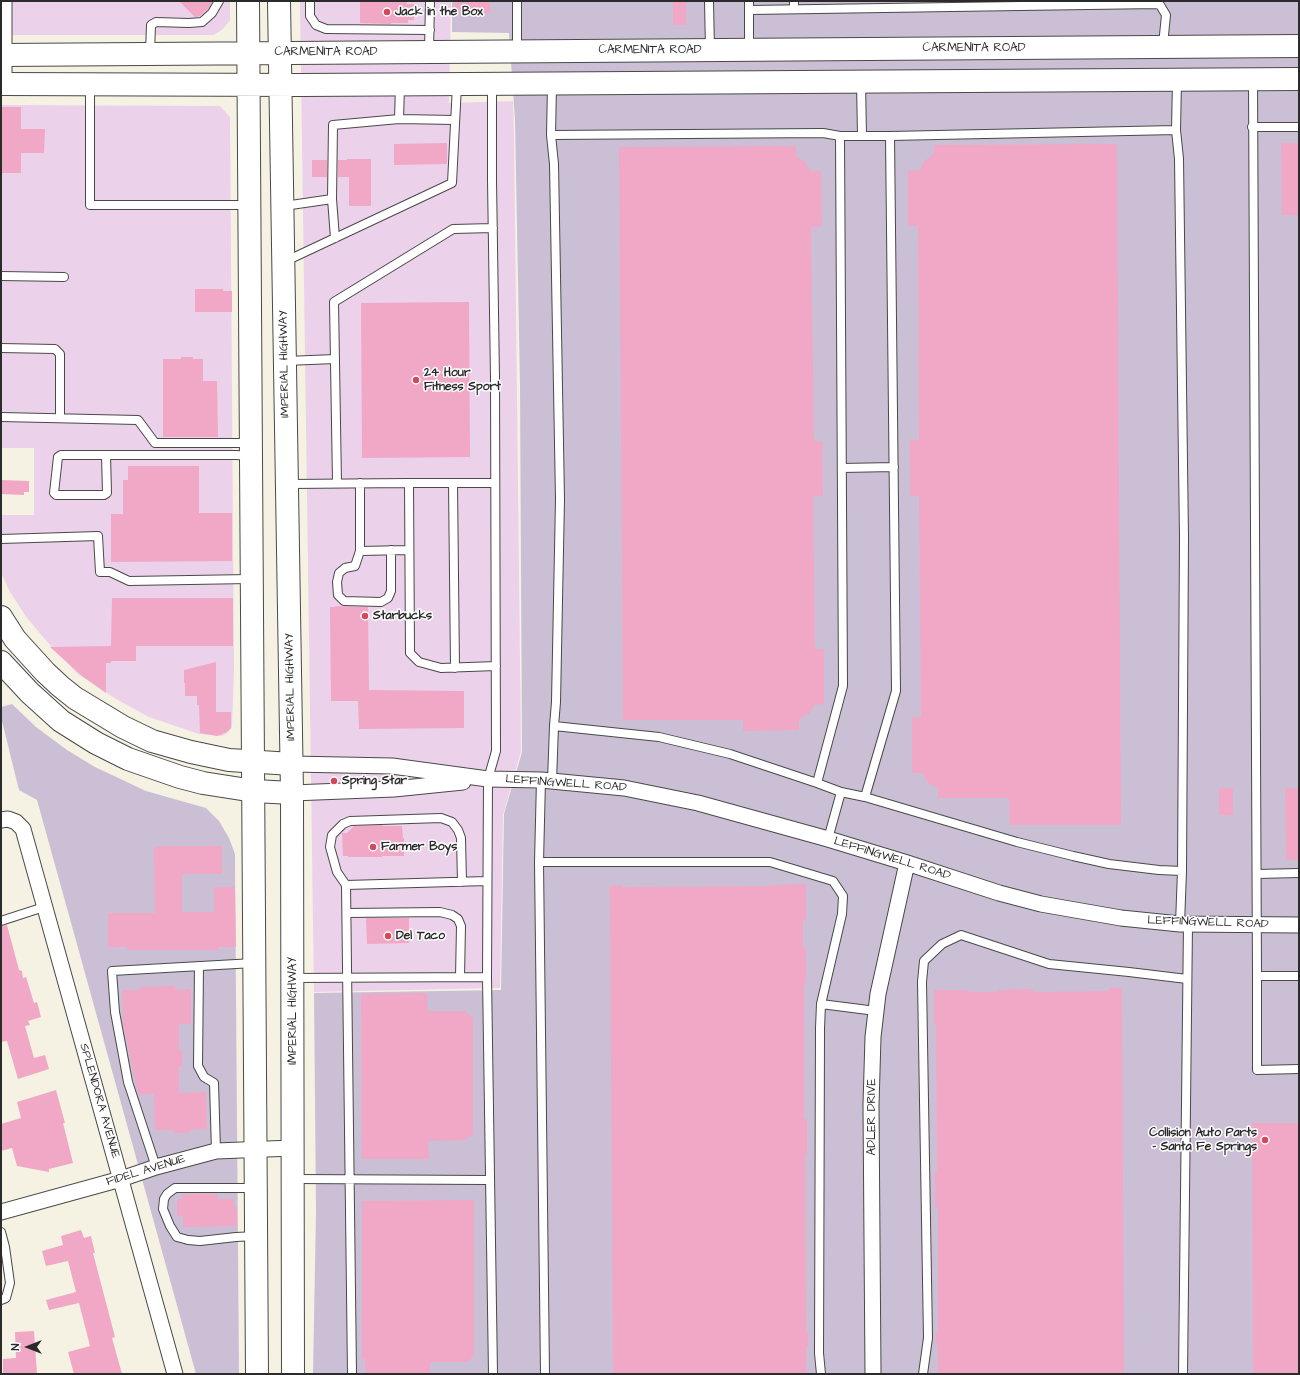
<!DOCTYPE html>
<html>
<head>
<meta charset="utf-8">
<style>
  body { margin:0 }
  #map { position:relative; width:1300px; height:1375px; overflow:hidden; background:#f5f2e3; font-family:"Architects Daughter",sans-serif }
  canvas { display:block }
  .frame { position:absolute; inset:0; border:2px solid #2b2b2b; pointer-events:none }
  .north { position:absolute; left:8px; top:1327px; width:40px; height:40px; -webkit-text-stroke:3px #fff; paint-order:stroke; rotate:270deg; font-size:11px; font-weight:700; line-height:16px; text-align:center; color:#2b2b2b }
  .north::after { content:''; display:block; margin:auto; width:14px; height:18px; background:#2b2b2b; clip-path:polygon(50% 0,100% 100%,50% 72%,0 100%) }
</style>
</head>
<body>
<div id="map">
<canvas width="1300" height="1375"></canvas>
<div class="frame"></div>
<div class="north">N</div>
</div>
<script>
const ctx = document.querySelector('canvas').getContext('2d');
ctx.lineJoin = 'round';
function fill(path, color) { ctx.fillStyle = color; ctx.fill(path, 'evenodd'); }
const toPath = rows => new Path2D(rows.map(r => 'M' + r).join(''));
function trace(path, color, width, dash) { ctx.strokeStyle = color; ctx.lineWidth = width; ctx.lineCap = dash ? 'butt' : 'round'; ctx.setLineDash(dash || []); ctx.stroke(path); }
function label(font, color, halo, rows, align = 'center') {
  ctx.font = font + ' "Architects Daughter",sans-serif'; ctx.lineWidth = 3; ctx.setLineDash([]); ctx.textBaseline = 'middle'; ctx.strokeStyle = halo; ctx.fillStyle = color; for (const [text, x, y, turn = 0] of rows) {
    ctx.save(); ctx.translate(x, y); ctx.rotate((+turn || 0) * Math.PI / 180); ctx.textAlign = isNaN(turn) ? turn : align; if (halo) ctx.strokeText(text, 0, 0); ctx.fillText(text, 0, 0); ctx.restore();
  }
}
fill(toPath([
  [1,1,230,1,230,20,223,29,214,35,1,35],
  [300,1,451,1,449,103,513,101,514,134,521,751,503,815,500,988,314,992],
  [1,105,220,106,230,117,234,669,232,727,227,733,222,736,199,734,149,717,116,699,78,674,50,645,27,618,10,592,1,573,1,515,34,515,34,448,1,448]
]), '#ecd1ea');
fill(toPath([
  [452,1,1299,1,1299,1374,313,1374,316,1211,314,993,501,990,504,814,522,752,520,386,515,120,509,33,452,32],
  [12,704,36,727,67,750,95,767,146,791,206,808,219,821,229,838,235,854,235,870,239,1374,196,1374,37,800,19,790,1,717,1,707]
]), '#cbbfd5');
fill(toPath([
  [179,1,213,1,209,8,200,16,195,17],
  [360,1,407,1,407,4,414,4,414,20,408,20,408,23,391,23,391,24,360,23],
  [455,1,490,1,490,13,455,13],
  [673,1,686,1,686,25,673,25],
  [1,107,21,107,21,129,45,129,44,153,21,153,21,173,1,173],
  [447,143,447,164,394,165,394,144],
  [1281,143,1299,143,1299,215,1282,215],
  [1117,144,1121,825,1010,825,1009,798,938,798,938,788,930,784,927,781,923,773,912,773,912,718,921,717,919,496,910,496,910,440,919,440,918,226,908,226,908,171,920,170,924,161,934,154,934,145],
  [796,146,796,156,804,161,810,171,821,171,822,227,811,227,814,441,822,441,823,496,813,496,815,649,824,649,824,704,814,705,810,713,799,719,799,730,743,731,743,720,623,720,619,147],
  [347,159,371,159,371,206,349,206,349,177,338,177,338,160,347,160],
  [312,160,327,160,327,177,312,177],
  [195,289,223,289,223,291,232,291,232,312,195,312],
  [469,302,470,457,362,458,361,303],
  [181,357,193,357,193,359,203,359,203,381,217,381,218,437,163,437,163,359,181,359],
  [128,466,199,466,199,513,232,513,232,561,111,562,111,514,123,514,123,480,128,480],
  [1,480,29,481,29,492,24,492,24,495,1,494],
  [112,598,233,598,233,646,136,646,136,661,111,661,111,663,106,663,106,693,82,676,50,647,111,646],
  [335,606,368,607,369,690,464,691,464,728,359,729,358,701,331,701,330,613,330,607,335,607],
  [216,662,216,712,231,712,231,728,227,732,217,736,200,733,199,705,197,705,197,696,185,696,185,683,184,683,184,670],
  [1219,788,1233,788,1233,815,1219,815],
  [1285,788,1299,788,1299,860,1286,860],
  [382,825,382,826,402,826,403,838,404,838,404,856,382,856,382,857,348,857,348,856,343,856,342,833,347,833,354,826],
  [164,846,222,846,222,874,182,874,182,912,214,912,214,887,235,887,236,947,218,947,218,950,127,950,127,947,108,947,108,913,155,913,154,847],
  [806,884,806,920,803,920,803,948,806,948,806,983,804,983,804,1119,807,1119,807,1154,805,1154,806,1333,808,1333,808,1346,806,1346,806,1374,613,1374,610,899,609,886,622,885,622,887,770,886,770,885],
  [366,918,409,918,409,943,367,944],
  [7,925,19,970,22,971,23,978,26,977,34,1003,37,1002,41,1017,28,1021,30,1025,25,1026,34,1058,45,1055,49,1069,18,1079,7,1041,1,1042,1,926],
  [175,986,175,990,191,989,191,1024,179,1024,179,1051,182,1051,182,1066,179,1066,179,1093,206,1092,207,1129,189,1130,189,1133,173,1133,173,1130,155,1130,154,1094,138,1094,123,1024,122,990,140,990,140,987],
  [1109,988,1122,988,1124,1374,938,1374,938,1345,936,1345,936,1333,938,1333,938,1207,935,1207,935,1172,937,1172,936,1025,934,1025,934,990,969,990,969,992,997,992,997,990,1033,989,1033,992,1109,991],
  [427,993,428,1011,465,1011,473,1018,473,1134,466,1140,428,1141,429,1159,362,1159,361,994],
  [56,1090,65,1123,63,1123,73,1163,49,1169,49,1172,17,1166,12,1148,1,1151,1,1124,21,1118,17,1102],
  [1252,1123,1299,1123,1299,1374,1253,1374],
  [183,1194,217,1194,217,1199,234,1199,234,1207,237,1207,237,1226,183,1227,183,1216,177,1216,177,1199,183,1199],
  [474,1200,474,1355,468,1362,430,1362,430,1374,365,1374,365,1359,362,1359,362,1201],
  [81,1230,84,1238,91,1236,95,1253,93,1253,115,1337,112,1338,122,1374,74,1374,68,1352,90,1346,79,1303,49,1310,46,1300,76,1292,68,1261,46,1266,42,1251,63,1245,61,1236],
  [34,1331,37,1374,3,1374,3,1359,16,1358,15,1332]
]), '#f0a8c6');
const lane = toPath([
  [310,1,310,16,316,25,326,29,430,30],
  [517,1,517,50],
  [749,1,749,49],
  [709,2,710,49],
  [794,9,794,1],
  [749,10,1156,4,1160,5,1166,15,1163,45],
  [429,51,430,1],
  [150,53,151,25,156,22,189,23,202,22,212,13,219,1],
  [1253,79,1257,976,1299,976],
  [552,85,551,135,823,133,840,136],
  [90,86,90,205,249,205],
  [399,119,400,86],
  [1252,127,1299,127],
  [1176,130,1179,159,1184,538,1182,871],
  [551,135,554,164,560,499,556,702,554,726],
  [890,136,1176,130,1177,81],
  [332,199,335,238],
  [284,206,332,199,333,125,399,119,455,120],
  [286,261,452,183,457,85],
  [1,276,64,277],
  [1,348,55,349,60,354,60,418],
  [286,361,335,359],
  [1,417,138,420,155,443,250,443],
  [106,455,107,493,104,495,56,495,54,493,58,457,61,455,236,455,250,456],
  [842,468,894,467],
  [337,483,334,302,453,229,493,228],
  [360,483,360,551,409,550],
  [409,483,495,483],
  [453,483,455,668],
  [288,484,409,483,410,653,419,662,441,668,496,666],
  [1,539,98,536,100,572,110,572,129,581,250,579],
  [360,551,355,566,345,568,339,573,337,582,338,595,344,601,381,602,388,598,391,591,391,550],
  [541,780,539,862,770,862,833,881,843,896,842,914,821,1004,876,1011],
  [552,781,554,726,659,737,730,754,817,783],
  [841,792,817,783,843,686,840,136,862,136],
  [865,797,1017,842,1073,856,1109,864,1159,870,1182,871,1180,924],
  [828,839,841,792,865,797,896,691,890,136,862,136,861,82],
  [539,862,545,1374],
  [1257,874,1299,873],
  [346,885,337,872,330,847,332,835,343,824,350,821,441,818,452,822,458,830,461,838,462,882],
  [347,913,440,912,452,915,458,919,461,926,460,977],
  [1,921,44,907],
  [199,966,198,1066,204,1077,214,1083,216,1151],
  [1257,976,1257,1070,1299,1069],
  [487,977,493,1374],
  [293,978,487,977,488,779,496,751,495,378,492,180,492,84],
  [821,1004,820,1028,819,1353,821,1374],
  [156,1167,128,1082,115,1012,112,971,254,963],
  [294,1179,490,1180],
  [255,1188,175,1188,167,1194,164,1199,163,1209,170,1226,177,1237,188,1240,200,1241,236,1237,256,1236],
  [1,1232,5,1247,10,1283,6,1298,1,1300],
  [352,1374,346,885,487,881],
  [923,1374,928,1338,922,982,924,961,942,944,961,935,1049,964,1129,972,1187,979],
  [1183,1374,1188,924]
]);
const street = toPath([
  [4,1,4,84],
  [292,764,392,766,488,779,541,780,624,788,698,803,828,839,907,863,999,893,1041,904,1121,918,1180,924,1299,925],
  [292,793,394,789,463,782],
  [1,820,8,819,16,822,23,829,175,1374],
  [1,1212,121,1179,156,1167,216,1151,293,1148],
  [873,1374,871,1105,873,1037,878,994,907,863]
]);
const secondary = toPath([
  [1,617,15,639,45,672,60,686,75,698,123,727,152,741,191,752,229,760,292,764],
  [1,662,30,693,61,721,96,743,128,759,180,777,203,783,254,791,292,793]
]);
const primary = toPath([
  [248,1,257,1374],
  [279,1,292,793,293,1374],
  [1,55,1299,46],
  [1,84,301,85,1299,79]
]);
trace(lane, '#494947', 10);
trace(street, '#494947', 17);
trace(secondary, '#494947', 24);
trace(primary, '#494947', 24);
trace(lane, '#fff', 8);
trace(street, '#fff', 15);
trace(secondary, '#fff', 22);
trace(primary, '#fff', 22);
for (const [x, y, r, color] of [
  [387,12,4,"#d1495b"],
  [416,380,4,"#d1495b"],
  [365,616,4,"#d1495b"],
  [334,781,4,"#d1495b"],
  [373,847,4,"#d1495b"],
  [388,936,4,"#d1495b"],
  [1265,1140,4,"#d1495b"]
]) { const dot = new Path2D(); dot.arc(x, y, r, 0, 2 * Math.PI); ctx.fillStyle = color; ctx.fill(dot); trace(dot, '#fff', 1.5); }
label('bold 12px', '#2b2b2b', '#fff', [
  ["Jack in the Box",395,12],
  ["24 Hour",424,373],
  ["Fitness Sport",424,387],
  ["Starbucks",373,616],
  ["Spring Star",342,781],
  ["Farmer Boys",381,847],
  ["Del Taco",396,936],
  ["Collision Auto Parts",1257,1133,"right"],
  ["- Santa Fe Springs",1257,1147,"right"]
], 'left');
label('12px', '#2b2b2b', '#fff', [
  ["CARMENITA ROAD",974,48],
  ["CARMENITA ROAD",650,50],
  ["CARMENITA ROAD",326,52],
  ["IMPERIAL HIGHWAY",285,364,-91],
  ["IMPERIAL HIGHWAY",291,687,-91],
  ["LEFFINGWELL ROAD",566,784,4],
  ["LEFFINGWELL ROAD",892,859,17],
  ["LEFFINGWELL ROAD",1208,923,2],
  ["IMPERIAL HIGHWAY",293,1011,-90],
  ["SPLENDORA AVENUE",99,1101,74],
  ["ADLER DRIVE",872,1117,-90],
  ["FIDEL AVENUE",146,1171,-17]
]);
</script>
</body>
</html>
